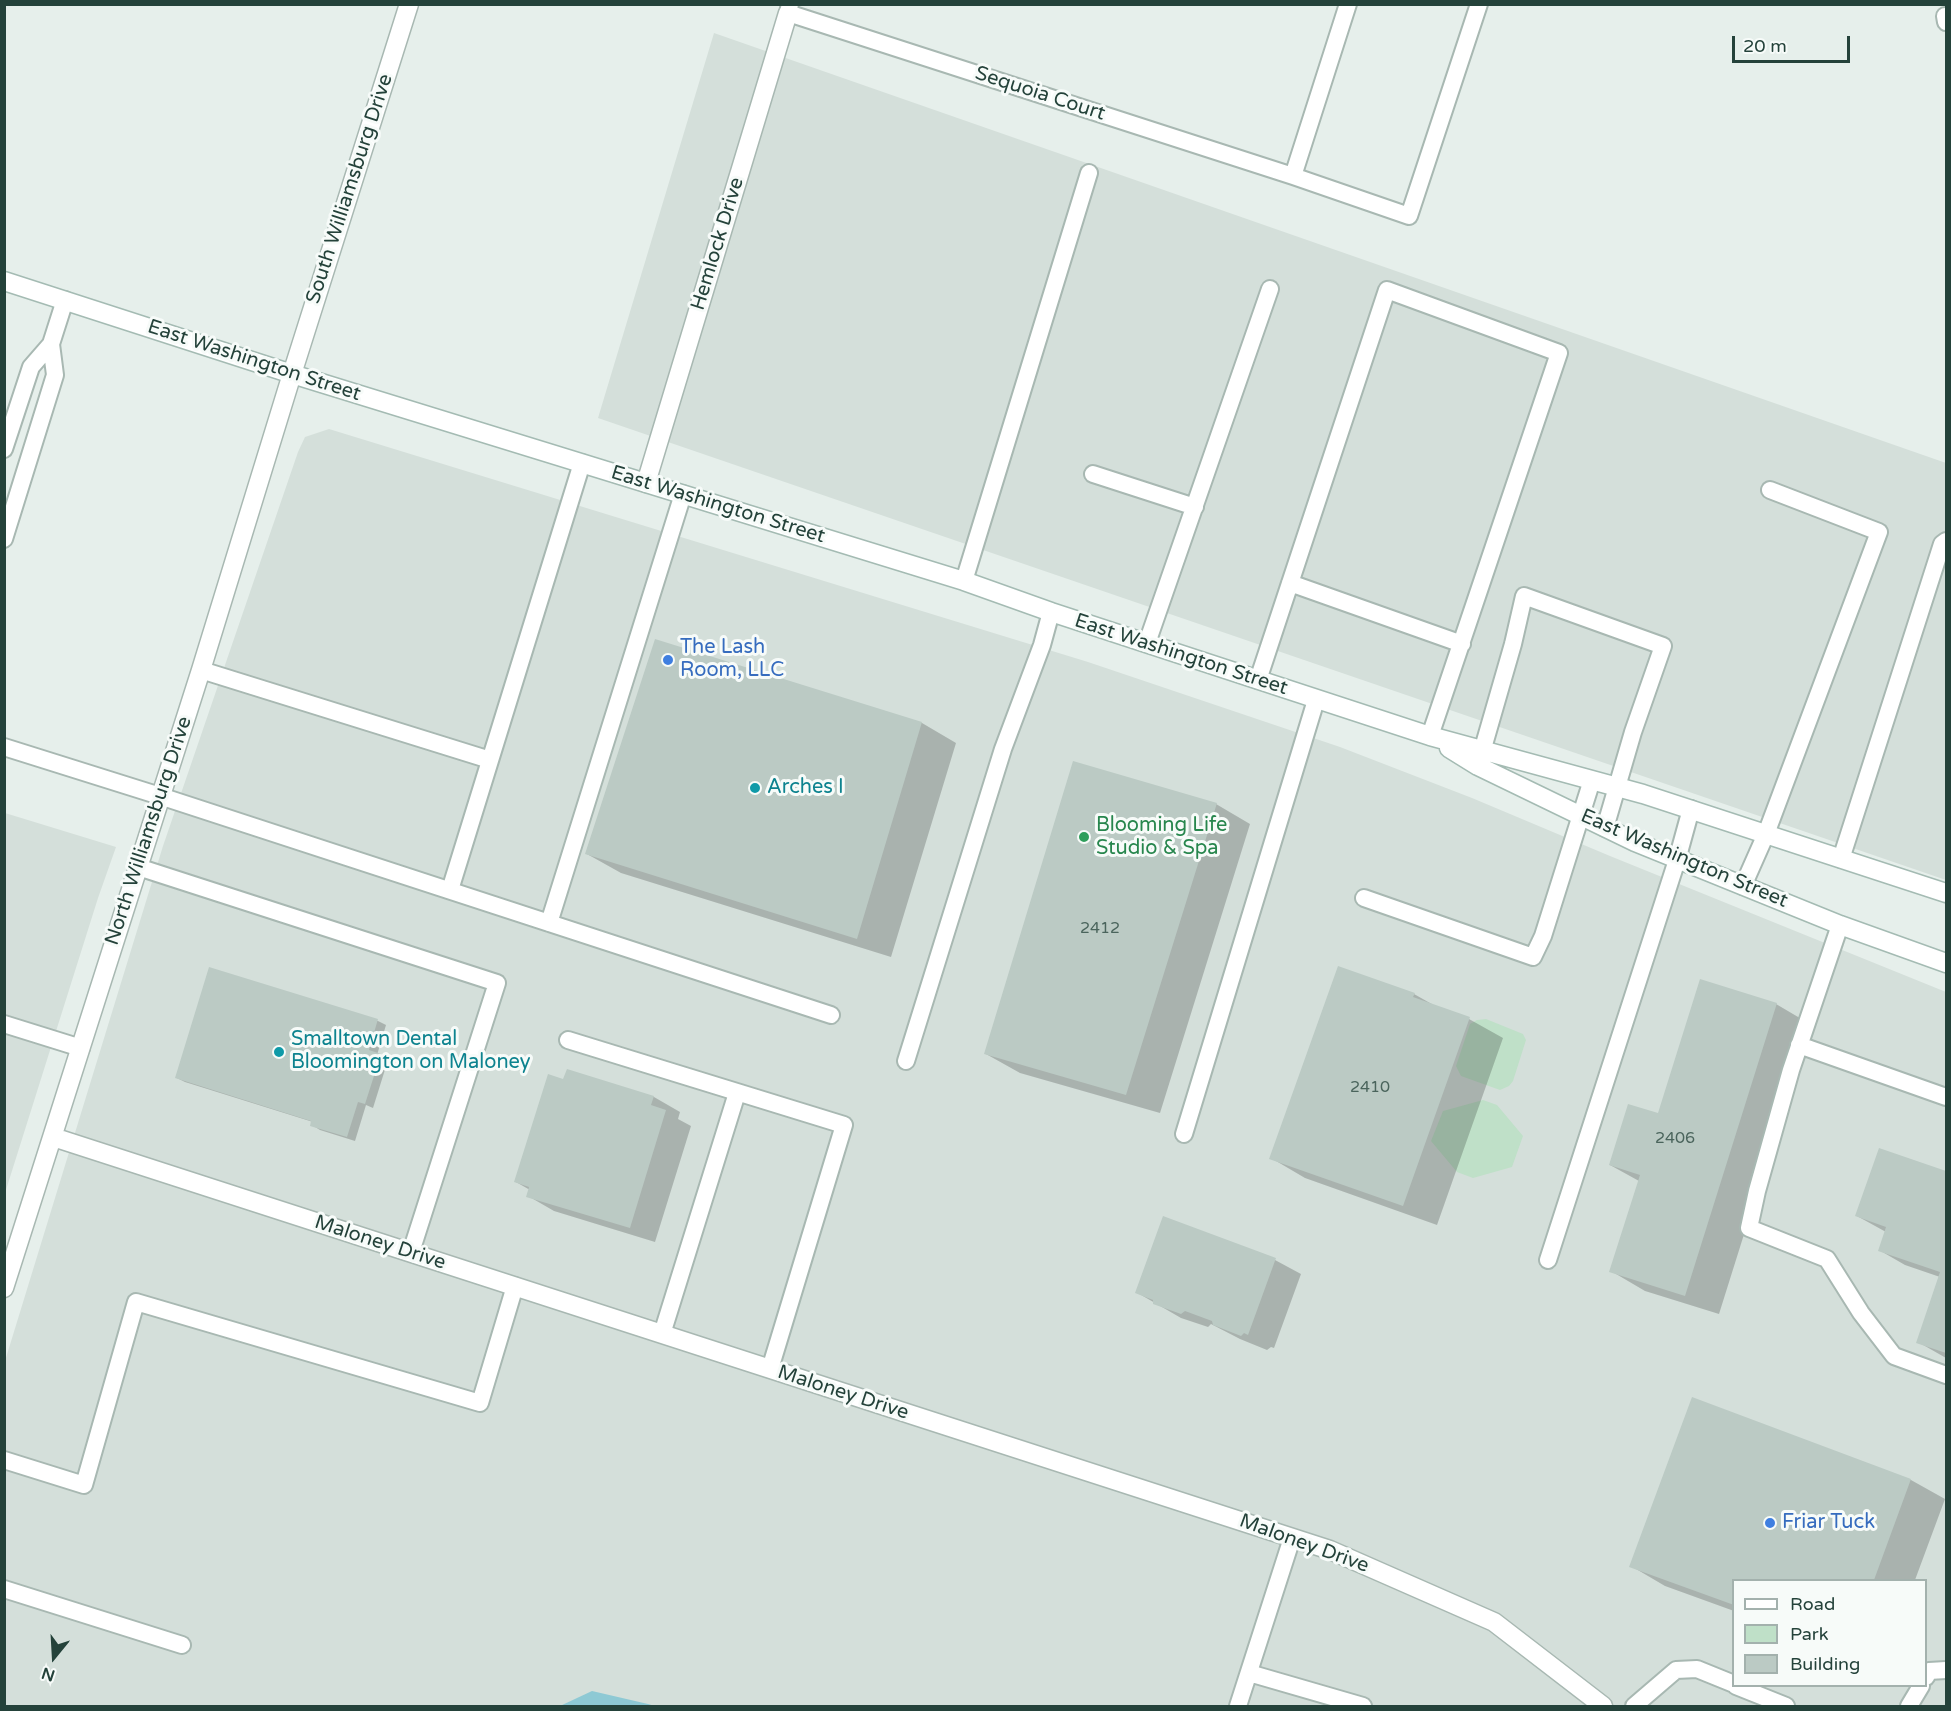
<!DOCTYPE html>
<html>
<head>
<meta charset="utf-8">
<style>
  body { margin:0 }
  #map { position:relative; width:1951px; height:1711px; overflow:hidden; background:#e6efeb; font-family:"Varela Round",sans-serif }
  canvas { display:block }
  .frame { position:absolute; inset:0; border:6px solid #24423a; pointer-events:none }
  .legend { position:absolute; left:1732px; top:1579px; width:195px; height:108px; box-sizing:border-box; background:#f7fbf9; border:2px solid #a3b1ad; margin:0; padding:8px 10px; list-style:none; font-size:18px; color:#24423a }
  .legend li { display:flex; align-items:center; gap:12px; height:30px }
  .legend b { width:30px; border:2px solid #a3b1ad }
  .north { position:absolute; left:24px; top:1627px; width:60px; height:60px; -webkit-text-stroke:4px #f7fbf9; paint-order:stroke; rotate:198deg; font-size:16px; font-weight:700; line-height:24px; text-align:center; color:#24423a }
  .north::after { content:''; display:block; margin:auto; width:21px; height:27px; background:#24423a; clip-path:polygon(50% 0,100% 100%,50% 72%,0 100%) }
  .scale { position:absolute; left:1732px; top:36px; width:118px; height:27px; box-sizing:border-box; border:3px solid #24423a; border-top:0; padding-left:8px; font-size:18px; line-height:21px; white-space:nowrap; color:#24423a; -webkit-text-stroke:4px #f7fbf9; paint-order:stroke }
</style>
</head>
<body>
<div id="map">
<canvas width="1951" height="1711"></canvas>
<div class="frame"></div>
<ul class="legend">
<li><b style="height:8px;background:#fff"></b>Road</li>
<li><b style="height:16px;background:#bfe0c8"></b>Park</li>
<li><b style="height:16px;background:#bbcac4"></b>Building</li>
</ul>
<div class="north">N</div>
<div class="scale">20 m</div>
</div>
<script>
const ctx = document.querySelector('canvas').getContext('2d');
ctx.lineJoin = 'round';
function fill(path, color) { ctx.fillStyle = color; ctx.fill(path, 'evenodd'); }
const toPath = rows => new Path2D(rows.map(r => 'M' + r).join(''));
function trace(path, color, width, dash) { ctx.strokeStyle = color; ctx.lineWidth = width; ctx.lineCap = dash ? 'butt' : 'round'; ctx.setLineDash(dash || []); ctx.stroke(path); }
function label(font, color, halo, rows, align = 'center') {
  ctx.font = font + ' "Varela Round",sans-serif'; ctx.lineWidth = 6; ctx.setLineDash([]); ctx.textBaseline = 'middle'; ctx.strokeStyle = halo; ctx.fillStyle = color; for (const [text, x, y, turn = 0] of rows) {
    ctx.save(); ctx.translate(x, y); ctx.rotate((+turn || 0) * Math.PI / 180); ctx.textAlign = isNaN(turn) ? turn : align; if (halo) ctx.strokeText(text, 0, 0); ctx.fillText(text, 0, 0); ctx.restore();
  }
}
fill(toPath([
  [714,33,1946,463,1946,880,598,418],
  [329,429,1088,662,1340,747,1472,798,1610,856,1946,992,1946,1706,5,1706,5,1361,163,846,298,452,305,437],
  [1734,1580,1926,1580,1926,1686,1734,1686],
  [5,813,116,847,98,898,5,1193]
]), '#d4dfda');
fill(toPath([
  [1486,1019,1523,1034,1526,1040,1513,1081,1509,1086,1500,1090,1461,1076,1456,1066,1470,1024,1477,1020],
  [1483,1100,1497,1105,1523,1136,1512,1167,1473,1178,1457,1172,1431,1141,1443,1111]
]), '#bfe0c8');
fill(toPath([
  [592,1691,648,1704,655,1706,560,1706]
]), '#8ec9d4');
fill(toPath([
  [656,641,922,723,956,743,891,957,621,873,587,854],
  [1216,804,1250,824,1160,1113,1020,1073,986,1054],
  [210,969,378,1021,386,1025,377,1055,388,1060,373,1108,366,1105,355,1141,320,1130,312,1125,313,1122,185,1082,177,1078],
  [1414,994,1437,1007,1469,1019,1503,1038,1437,1225,1305,1178,1271,1158],
  [1776,1004,1810,1024,1719,1314,1645,1291,1611,1271,1639,1181,1610,1165],
  [568,1071,654,1097,680,1112,678,1119,691,1126,655,1242,554,1211,528,1196,530,1190,516,1182],
  [1880,1150,1946,1173,1946,1358,1918,1342,1940,1277,1905,1265,1879,1250,1886,1232,1857,1216],
  [1275,1260,1301,1274,1274,1348,1271,1347,1267,1350,1240,1339,1211,1324,1208,1327,1181,1318,1136,1292],
  [1693,1399,1911,1480,1945,1499,1915,1580,1734,1580,1734,1611,1665,1586,1631,1566]
]), '#0003');
fill(toPath([
  [655,639,922,722,857,939,585,854],
  [1073,761,1217,803,1126,1095,984,1054],
  [1338,966,1415,993,1413,997,1470,1017,1403,1206,1269,1159],
  [209,967,378,1019,369,1050,381,1054,365,1104,358,1102,347,1137,310,1126,311,1121,175,1078],
  [1700,979,1777,1003,1685,1296,1609,1272,1640,1175,1609,1165,1628,1104,1658,1113],
  [567,1069,654,1096,651,1105,666,1110,630,1228,526,1197,529,1187,514,1182,548,1074,563,1079],
  [1879,1148,1946,1171,1946,1353,1916,1343,1940,1272,1878,1251,1886,1227,1855,1216],
  [1163,1216,1276,1258,1248,1335,1244,1333,1241,1336,1213,1325,1212,1321,1185,1311,1181,1314,1153,1304,1153,1300,1135,1293],
  [1692,1397,1911,1479,1874,1580,1734,1580,1734,1605,1629,1567]
]), '#bbcac4');
const service = toPath([
  [790,4,788,13,1293,176,1409,216,1479,4],
  [1946,16,1945,16,1946,22],
  [1293,176,1348,4],
  [4,449,31,367,51,344],
  [1093,474,1195,507],
  [4,539,55,375,51,344,65,300],
  [964,581,1089,173],
  [1290,583,1462,644],
  [1147,643,1270,289],
  [201,670,490,760],
  [1258,680,1387,290,1559,353,1430,736],
  [4,747,160,796,831,1015],
  [1479,762,1513,644,1524,596,1663,646,1633,732,1605,828],
  [1841,859,1942,544,1946,541],
  [138,867,497,983,411,1252],
  [1743,886,1766,834,1879,532,1770,490],
  [450,890,582,463],
  [1364,898,1533,957,1543,936,1592,780],
  [549,923,683,494],
  [1840,925,1791,1070,1757,1191,1749,1228,1827,1259,1861,1313,1894,1356,1946,1375],
  [4,1024,81,1048],
  [568,1040,844,1125,770,1369],
  [1799,1045,1946,1097],
  [906,1061,1003,749,1042,645,1051,612],
  [1184,1134,1316,700],
  [1548,1260,1677,860,1691,809],
  [662,1334,737,1093],
  [4,1460,84,1485,136,1302,480,1403,515,1286],
  [4,1589,182,1645],
  [1249,1673,1363,1706],
  [1926,1677,1929,1671,1946,1670],
  [1736,1686,1786,1706],
  [1238,1706,1292,1538],
  [1634,1706,1676,1670,1697,1669,1734,1684],
  [1909,1706,1921,1686]
]);
const minor = toPath([
  [646,483,788,13],
  [53,1137,1330,1550,1494,1622,1603,1706],
  [4,1288,201,670,292,374,409,4]
]);
const secondary = toPath([
  [4,281,292,374,964,581,1051,612,1430,736,1643,794,1946,893],
  [1449,748,1478,766,1635,842,1840,925,1946,963]
]);
trace(service, '#a8b8b2', 20);
trace(minor, '#a8b8b2', 21);
trace(secondary, '#a4bbb3', 21);
trace(service, '#fff', 16);
trace(minor, '#fff', 18);
trace(secondary, '#fff', 18);
for (const [x, y, r, color] of [
  [668,660,6,"#3f7fe0"],
  [755,788,6,"#0f9aa8"],
  [1084,837,6,"#2e9e5b"],
  [279,1052,6,"#0f9aa8"],
  [1770,1523,6,"#3f7fe0"]
]) { const dot = new Path2D(); dot.arc(x, y, r, 0, 2 * Math.PI); ctx.fillStyle = color; ctx.fill(dot); trace(dot, '#f7fbf9', 2); }
label('16px', '#4a645c', null, [
  ["2412",1100,929],
  ["2410",1370,1088],
  ["2406",1675,1139]
]);
label('20px', '#24423a', '#f7fbf9', [
  ["Sequoia Court",1040,94,18],
  ["South Williamsburg Drive",350,189,-72],
  ["Hemlock Drive",718,244,-73],
  ["East Washington Street",254,361,18],
  ["East Washington Street",718,505,17],
  ["East Washington Street",1181,655,18],
  ["North Williamsburg Drive",149,831,-72],
  ["East Washington Street",1684,859,23],
  ["Maloney Drive",380,1243,18],
  ["Maloney Drive",843,1393,18],
  ["Maloney Drive",1304,1544,20]
]);
label('20px', '#366cbe', '#f7fbf9', [
  ["The Lash",680,648],
  ["Room, LLC",680,671],
  ["Friar Tuck",1782,1523]
], 'left');
label('20px', '#0d838f', '#f7fbf9', [
  ["Arches I",767,788],
  ["Smalltown Dental",291,1040],
  ["Bloomington on Maloney",291,1063]
], 'left');
label('20px', '#27864d', '#f7fbf9', [
  ["Blooming Life",1096,826],
  ["Studio & Spa",1096,849]
], 'left');
</script>
</body>
</html>
